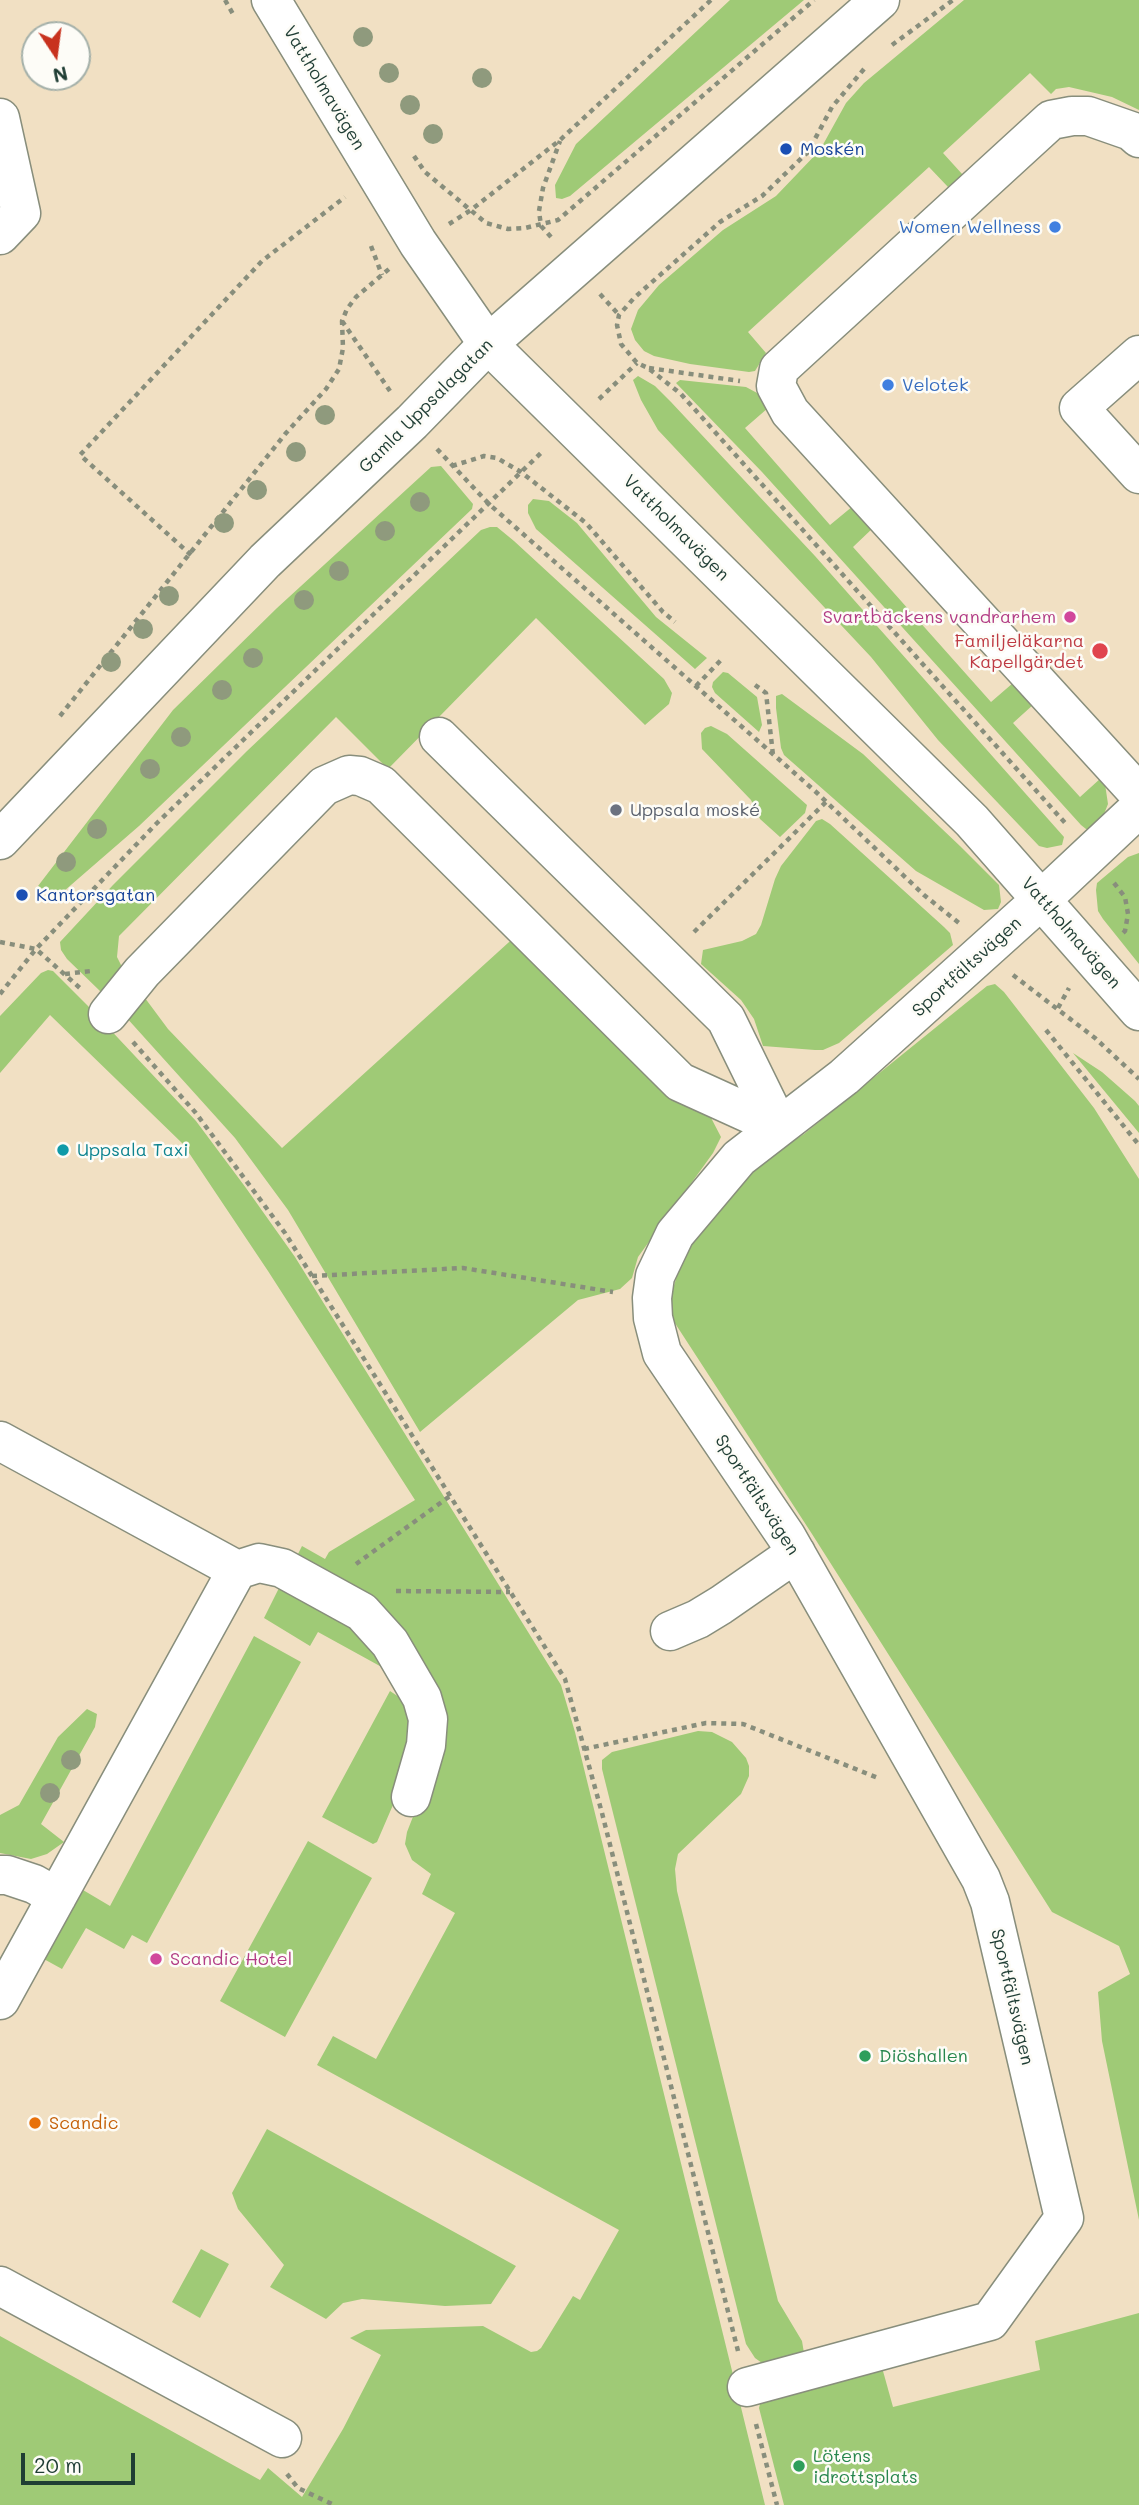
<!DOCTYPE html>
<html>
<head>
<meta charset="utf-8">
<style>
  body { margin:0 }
  #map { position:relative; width:1139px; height:2505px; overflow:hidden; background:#f1e0c3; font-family:Mali,sans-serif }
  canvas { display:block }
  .north { position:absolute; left:21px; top:21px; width:70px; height:70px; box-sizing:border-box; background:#fdfcf7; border:2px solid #a4b0a9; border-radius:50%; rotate:167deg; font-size:19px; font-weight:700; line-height:28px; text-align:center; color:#1f3d34 }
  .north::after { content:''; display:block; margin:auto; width:24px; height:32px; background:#c8321e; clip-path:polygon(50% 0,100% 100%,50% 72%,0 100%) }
  .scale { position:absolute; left:21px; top:2453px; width:114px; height:32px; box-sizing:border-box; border:4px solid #1f3d34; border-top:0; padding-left:9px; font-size:21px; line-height:24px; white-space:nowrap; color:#1f3d34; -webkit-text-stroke:5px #fdfcf7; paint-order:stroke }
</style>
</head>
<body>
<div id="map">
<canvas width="1139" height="2505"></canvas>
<div class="north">N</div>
<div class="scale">20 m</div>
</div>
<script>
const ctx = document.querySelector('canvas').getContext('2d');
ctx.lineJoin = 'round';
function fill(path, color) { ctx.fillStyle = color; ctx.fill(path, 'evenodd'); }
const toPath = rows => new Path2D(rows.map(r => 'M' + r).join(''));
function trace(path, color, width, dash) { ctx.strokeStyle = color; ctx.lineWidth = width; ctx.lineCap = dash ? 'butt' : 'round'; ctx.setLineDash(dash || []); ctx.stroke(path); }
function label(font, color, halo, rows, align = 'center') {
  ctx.font = font + ' Mali,sans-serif'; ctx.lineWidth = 5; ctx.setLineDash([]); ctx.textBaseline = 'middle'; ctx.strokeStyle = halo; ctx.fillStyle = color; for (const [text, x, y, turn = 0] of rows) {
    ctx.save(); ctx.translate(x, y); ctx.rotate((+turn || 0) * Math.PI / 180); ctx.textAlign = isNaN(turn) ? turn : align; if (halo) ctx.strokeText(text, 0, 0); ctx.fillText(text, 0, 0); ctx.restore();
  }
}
fill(toPath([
  [730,0,804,0,570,196,562,199,556,198,555,185,576,144],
  [964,0,1139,0,1139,110,1112,97,1069,87,1056,89,1051,94,1030,73,943,153,963,175,948,187,929,167,748,332,766,353,755,371,749,372,690,364,654,356,644,351,635,340,631,329,638,310,659,285,723,230,776,196,820,150,846,103,864,83],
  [638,376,655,386,671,402,815,556,1064,837,1062,845,1047,848,1039,846,938,740,871,657,658,430,641,400,633,380],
  [680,380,746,387,759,394,768,408,745,428,830,525,853,506,874,527,853,547,991,702,1013,683,1034,704,1013,723,1080,797,1101,778,1105,784,1108,804,1102,819,1090,829,1086,829,1081,825,762,472,676,383],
  [441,466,473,504,472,509,139,826,56,898,38,886,173,710,277,608,431,467],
  [533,499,549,501,577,523,656,617,707,658,695,669,536,529,528,513,528,505],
  [490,527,497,527,514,541,664,679,672,693,669,704,645,725,536,618,388,769,336,717,119,936,117,957,128,979,108,993,101,992,67,959,61,950,60,942,113,885,247,751,481,530],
  [723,672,728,673,757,697,762,725,759,732,715,693,712,687,713,682],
  [782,694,863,754,960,846,999,885,1001,902,998,909,984,910,916,871,784,755,781,748,776,708,776,696],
  [711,726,727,734,807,805,805,813,780,837,760,819,751,800,702,749,701,733,705,728],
  [822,819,830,824,944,927,950,933,953,945,839,1043,823,1050,815,1050,763,1046,754,1019,741,1000,701,964,703,950,742,941,756,934,761,925,775,879,781,866,816,821],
  [1139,853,1139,964,1103,919,1098,911,1096,890,1097,883,1128,857],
  [519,933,708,1112,721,1137,713,1153,638,1257,632,1278,620,1289,578,1300,420,1432,288,1210,235,1138,125,1016,142,994,168,1029,282,1148],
  [48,970,53,971,88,1006,196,1121,246,1188,295,1257,561,1685,575,1732,765,2505,0,2505,0,2336,260,2480,268,2468,302,2497,343,2429,381,2355,350,2338,366,2330,483,2326,531,2352,537,2351,541,2348,573,2296,580,2300,619,2230,317,2065,333,2036,376,2059,455,1913,422,1894,431,1874,412,1860,405,1844,407,1832,434,1763,358,1595,298,1554,302,1546,325,1559,329,1552,415,1500,268,1271,183,1144,50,1015,0,1073,0,1016,41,973],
  [995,984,1004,992,1094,1108,1139,1179,1139,2220,1102,2041,1098,1992,1130,1974,1119,1946,1052,1912,812,1534,669,1314,669,1303,684,1251,744,1172,804,1134,987,986],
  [1073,1053,1102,1072,1135,1101,1139,1106,1139,1133],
  [282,1582,334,1605,398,1676,318,1632,310,1646,264,1618],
  [254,1636,301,1662,147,1943,132,1935,124,1949,86,1928,62,1969,42,1958,83,1890,110,1906],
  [390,1691,411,1705,418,1715,399,1791,377,1842,373,1844,322,1817],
  [87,1709,97,1714,95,1727,41,1824,64,1842,47,1854,31,1859,0,1853,0,1815,19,1805,58,1737],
  [698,1731,712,1732,732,1742,746,1758,749,1766,749,1776,741,1794,678,1854,675,1869,677,1891,778,2301,802,2341,804,2353,762,2363,755,2358,746,2344,602,1769,602,1760,612,1752],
  [308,1841,372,1878,285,2037,220,2001],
  [267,2129,516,2266,491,2304,445,2306,362,2299,343,2303,326,2319,270,2287,284,2265,238,2209,232,2193],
  [201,2249,229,2264,200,2318,172,2302],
  [1139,2313,1139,2505,784,2505,759,2408,761,2400,878,2362,883,2371,893,2407,1040,2370,1035,2341]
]), '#9fca76');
const minor = toPath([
  [271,0,418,243,488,344,972,821,1139,1011],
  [0,118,21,213,0,235],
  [1139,138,1131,131,1088,116,1072,116,1051,120,779,369,776,386,790,412,1139,794],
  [488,344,880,0],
  [1139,355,1079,408,1139,474],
  [439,737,726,1019,779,1127],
  [108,1014,142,972,324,786,349,775,360,776,381,785,680,1082,779,1127],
  [0,1441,237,1570],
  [670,1631,698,1619,721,1605,796,1553],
  [0,1875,7,1875,34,1884,57,1897],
  [0,2000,237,1570,259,1563,282,1568,362,1612,390,1643,422,1698,428,1719,426,1745,411,1797],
  [0,2286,282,2438],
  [747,2387,990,2321,1064,2218,990,1902,981,1879,786,1536,662,1353,653,1318,652,1298,655,1276,675,1234,739,1158,844,1077,1042,899,1139,808]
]);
const major = toPath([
  [0,840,265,561,412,422,488,344]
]);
trace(minor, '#888e7c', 41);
trace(major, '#888e7c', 41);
trace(toPath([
  [225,0,233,14],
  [892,45,953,0],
  [864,69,832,107,808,152,762,196,720,222,634,298,619,315,617,325,621,344,637,363,648,368,681,394,1066,824],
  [414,156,425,172,486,223,508,229,525,228,558,220,814,0],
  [449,224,471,210,560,140,711,0],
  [551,237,541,226,539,211,543,188,560,141],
  [371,246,382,275],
  [600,294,619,315],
  [342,321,390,391],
  [649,368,740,381],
  [599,399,637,363],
  [437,449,489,504,816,792,924,895,959,923],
  [452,466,484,456,497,458,521,472,586,523,663,612,675,622],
  [191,555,80,455,262,261,345,197],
  [755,685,766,693,773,755],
  [696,686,722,659],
  [60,716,286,433,326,389,339,369,343,348,342,321,347,309,356,297,389,269],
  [1114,883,1125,897,1128,914,1125,931,1122,934],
  [694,932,826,802],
  [0,942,36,949,81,989],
  [65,974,91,971],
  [1013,975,1095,1038,1139,1079],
  [0,994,36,949,156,824,544,450],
  [1058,1008,1069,988],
  [1046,1030,1139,1145],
  [133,1042,195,1112,285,1233,565,1679,602,1813,738,2351],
  [312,1276,463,1268,613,1292],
  [356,1564,450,1496],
  [396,1591,510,1592],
  [584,1749,706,1723,743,1724,878,1778],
  [756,2424,777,2505],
  [287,2474,298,2488,334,2505]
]), '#888e7c', 4.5, [5, 5]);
trace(minor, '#fff', 38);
trace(major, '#fff', 38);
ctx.fillStyle = '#8f9a7d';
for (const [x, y] of [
  [363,37],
  [389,73],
  [482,78],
  [410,105],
  [433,134],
  [325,415],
  [296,452],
  [257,490],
  [420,502],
  [224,523],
  [385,531],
  [339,571],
  [169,596],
  [304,600],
  [143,629],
  [253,658],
  [111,662],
  [222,690],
  [181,737],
  [150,769],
  [97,829],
  [66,862],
  [71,1760],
  [50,1793]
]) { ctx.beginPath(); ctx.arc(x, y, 10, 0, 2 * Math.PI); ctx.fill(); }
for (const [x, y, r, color] of [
  [786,149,7,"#1a4fb4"],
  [1055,227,7,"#3f7fe0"],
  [888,385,7,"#3f7fe0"],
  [1070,617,7,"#d1479c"],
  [1100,651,9,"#e0444e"],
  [616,810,7,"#6b7280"],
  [22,895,7,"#1a4fb4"],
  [63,1150,7,"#0f9aa8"],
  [156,1959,7,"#d1479c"],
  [865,2056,7,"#2e9e5b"],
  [35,2123,7,"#e8710a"],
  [799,2466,7,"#2e9e5b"]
]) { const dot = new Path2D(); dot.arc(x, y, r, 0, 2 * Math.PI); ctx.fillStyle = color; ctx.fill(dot); trace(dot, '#fdfcf7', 2.5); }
label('18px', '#1f3d34', '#fdfcf7', [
  ["Vattholmavägen",324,88,59],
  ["Gamla Uppsalagatan",426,406,-45],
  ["Vattholmavägen",676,528,45],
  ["Vattholmavägen",1071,933,49],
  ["Sportfältsvägen",967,967,-42],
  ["Sportfältsvägen",757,1495,57],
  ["Sportfältsvägen",1012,1997,77]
]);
label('18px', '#164399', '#fdfcf7', [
  ["Moskén",800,149],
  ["Kantorsgatan",36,895]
], 'left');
label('18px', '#366cbe', '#fdfcf7', [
  ["Women Wellness",1041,227],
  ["Velotek",902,385,"left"]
], 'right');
label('18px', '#b23c85', '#fdfcf7', [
  ["Svartbäckens vandrarhem",1056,617],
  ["Scandic Hotel",170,1959,"left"]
], 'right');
label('18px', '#be3a42', '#fdfcf7', [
  ["Familjeläkarna",1084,641],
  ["Kapellgärdet",1084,662]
], 'right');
label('18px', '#5b616d', '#fdfcf7', [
  ["Uppsala moské",630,810]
], 'left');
label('18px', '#0d838f', '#fdfcf7', [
  ["Uppsala Taxi",77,1150]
], 'left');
label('18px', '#27864d', '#fdfcf7', [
  ["Diöshallen",879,2056],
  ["Lötens",813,2456],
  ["idrottsplats",813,2477]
], 'left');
label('18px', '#c56008', '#fdfcf7', [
  ["Scandic",49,2123]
], 'left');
</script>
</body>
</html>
